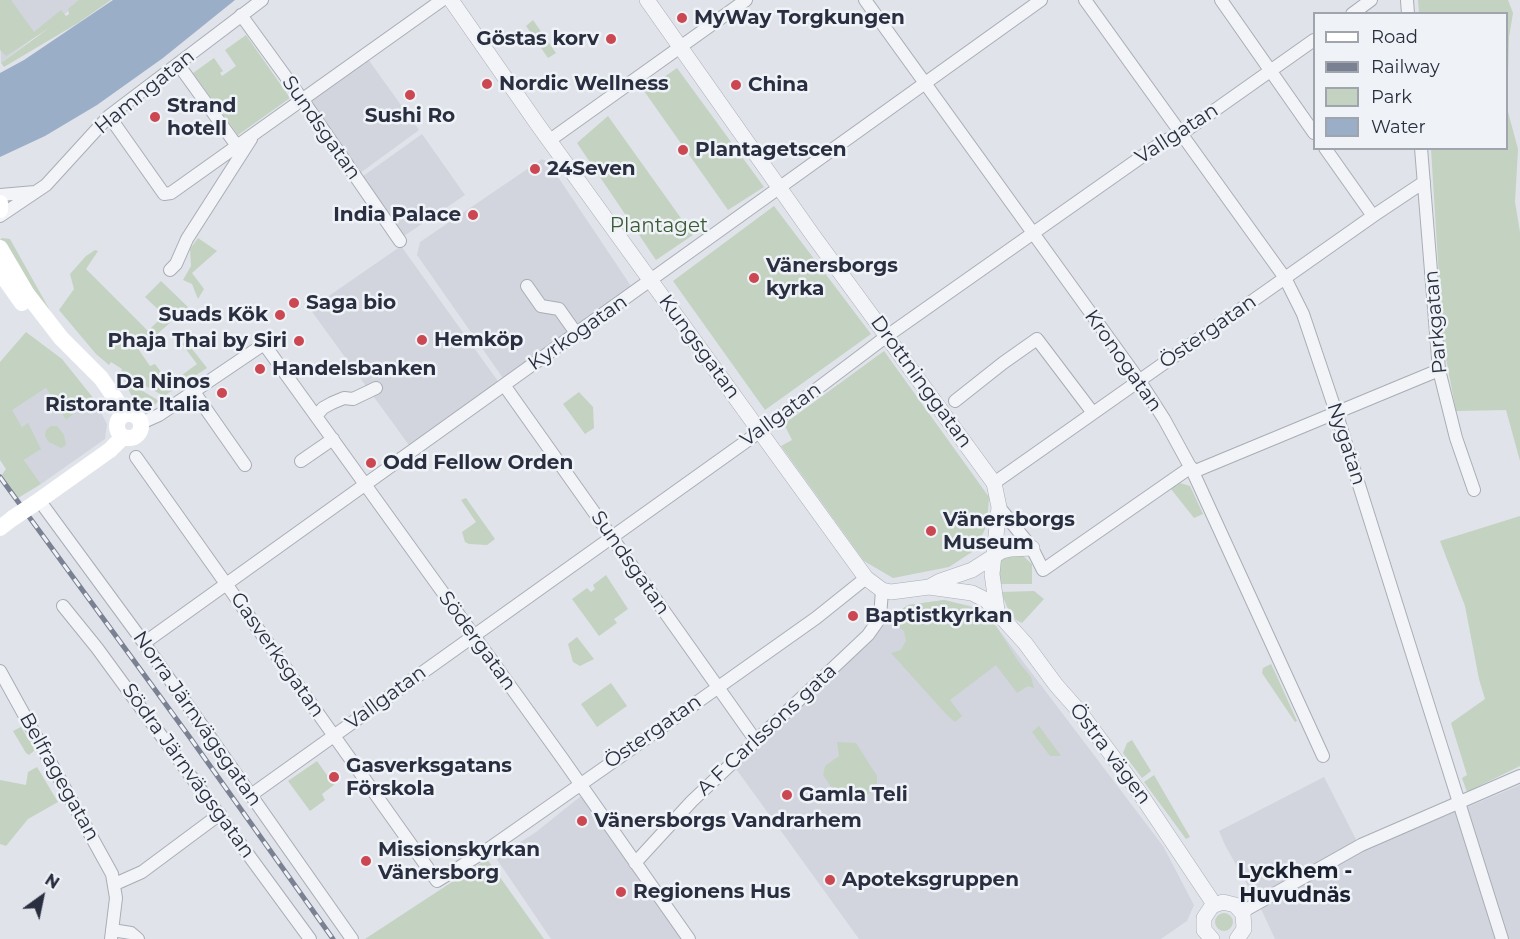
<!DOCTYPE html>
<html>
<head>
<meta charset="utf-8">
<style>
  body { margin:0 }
  #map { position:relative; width:1520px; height:939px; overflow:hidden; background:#e0e3e9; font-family:Montserrat,sans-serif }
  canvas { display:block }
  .legend { position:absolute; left:1313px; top:12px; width:195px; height:138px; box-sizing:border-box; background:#eff2f6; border:2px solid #a0a4ad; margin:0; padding:8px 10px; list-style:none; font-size:18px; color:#292f40 }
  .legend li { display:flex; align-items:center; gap:12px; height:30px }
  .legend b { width:30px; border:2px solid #a0a4ad }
  .north { position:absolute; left:12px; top:867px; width:60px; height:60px; -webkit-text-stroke:4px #eff2f6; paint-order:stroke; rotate:33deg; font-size:16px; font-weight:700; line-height:24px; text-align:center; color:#292f40 }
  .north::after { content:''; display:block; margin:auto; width:21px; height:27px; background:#292f40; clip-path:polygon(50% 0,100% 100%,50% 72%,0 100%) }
</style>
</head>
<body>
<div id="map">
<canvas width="1520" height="939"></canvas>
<ul class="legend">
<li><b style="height:8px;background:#fff"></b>Road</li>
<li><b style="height:8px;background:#7a8192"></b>Railway</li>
<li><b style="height:16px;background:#c4d2c1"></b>Park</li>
<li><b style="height:16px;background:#9baec8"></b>Water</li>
</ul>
<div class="north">N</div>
</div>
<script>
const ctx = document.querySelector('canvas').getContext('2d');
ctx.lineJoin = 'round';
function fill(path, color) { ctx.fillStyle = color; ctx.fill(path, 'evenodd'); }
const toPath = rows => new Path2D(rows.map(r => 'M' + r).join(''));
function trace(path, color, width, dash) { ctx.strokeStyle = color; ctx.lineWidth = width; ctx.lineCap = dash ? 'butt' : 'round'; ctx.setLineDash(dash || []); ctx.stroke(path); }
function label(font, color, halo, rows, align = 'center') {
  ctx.font = font + ' Montserrat,sans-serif'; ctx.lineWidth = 5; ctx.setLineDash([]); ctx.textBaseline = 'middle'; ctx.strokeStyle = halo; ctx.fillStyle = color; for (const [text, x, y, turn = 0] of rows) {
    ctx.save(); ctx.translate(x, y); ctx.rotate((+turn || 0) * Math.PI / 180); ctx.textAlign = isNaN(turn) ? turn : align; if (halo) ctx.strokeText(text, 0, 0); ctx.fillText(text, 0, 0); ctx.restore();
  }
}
fill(toPath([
  [0,0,83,0,1,63],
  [365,55,419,130,356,176,305,99],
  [422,134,465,195,401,238,359,179],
  [542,159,548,162,633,289,505,381,417,255,420,242],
  [401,246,500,384,411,448,310,309],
  [46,388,66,420,94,399,107,424,105,439,41,484,24,460,40,449,27,424,22,427,11,410],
  [944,600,971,606,996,626,1163,846,1194,905,1187,921,1161,939,859,939,734,766,871,641,890,617,908,605],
  [1324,777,1362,851,1520,785,1520,939,1275,939,1263,913,1225,845,1219,831],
  [581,796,588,800,687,939,551,939,496,858,536,832]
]), '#d2d5dd');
fill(toPath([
  [0,0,11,0,34,32,61,10,66,16,69,14,68,9,79,0,111,0,78,23,4,67,1,63,49,28,6,56,0,50],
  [1418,0,1508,0,1513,13,1509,37,1507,108,1518,149,1515,202,1520,232,1520,461,1506,410,1456,411,1443,343,1431,149,1506,148,1506,14,1419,13],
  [533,20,556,53,548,58,526,26],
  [246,35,290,98,238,135,193,73,214,58,223,71,220,73,222,76,236,66,225,50],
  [677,68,764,187,728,210,644,91],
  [608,116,693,235,656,260,577,143],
  [774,206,871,334,765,410,673,281],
  [2,238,10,239,52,314,42,307,0,240],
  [198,238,217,251,192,273,204,289,198,299,192,284,183,280,191,266,190,249],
  [95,250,98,251,86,269,148,331,164,315,145,297,161,281,188,307,139,350,150,366,155,364,170,384,197,364,182,344,186,341,207,368,164,396,121,373,122,369,111,362,109,365,96,354,59,310,74,289,70,274,86,256],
  [26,332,62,359,94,399,66,420,46,388,12,410,22,427,28,423,41,449,24,460,41,484,18,498,1,476,6,469,0,460,0,362],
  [884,351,989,497,987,525,975,550,949,567,893,578,864,561,781,446,792,440,784,424],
  [124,380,125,380,159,401,152,407,138,405,133,399],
  [579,392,593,407,594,428,585,434,563,404],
  [51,426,57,426,64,435,66,445,61,448,49,442,45,436,46,430],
  [1180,483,1190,486,1203,514,1194,518,1171,489],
  [466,498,495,539,487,545,469,544,465,542,462,532,476,522,461,500],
  [1520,516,1520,766,1467,792,1462,778,1467,775,1451,723,1485,699,1479,679,1465,606,1440,541],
  [1021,554,1032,564,1032,584,998,584,998,563,1002,558],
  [606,575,628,609,614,619,617,623,599,636,572,599,587,588,591,592,595,589,593,585],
  [1034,591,1044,599,1022,623,1016,620,1008,609,1001,592],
  [944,600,971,607,996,626,1018,661,1031,677,1034,688,1028,686,1017,693,996,665,950,700,962,716,955,722,946,714,891,653,901,650,906,641,904,631,900,628,890,626,890,617,908,605],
  [577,637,594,659,580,666,573,662,568,644],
  [1271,664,1274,670,1297,721,1295,722,1262,673,1263,668],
  [611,683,627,706,597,727,581,704],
  [1039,726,1061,756,1050,756,1032,732],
  [21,727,35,750,29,755,26,753,13,731],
  [1132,740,1151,771,1142,778,1123,753,1127,743],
  [837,742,856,743,877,776,877,783,871,792,862,799,848,803,840,800,823,775,825,766,839,756],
  [317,761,334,785,322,794,325,800,310,811,288,781],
  [37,767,58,802,28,819,6,846,0,844,0,780,26,785,28,772],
  [1154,775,1190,837,1186,839,1144,782],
  [487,859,544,939,365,939],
  '1215 922a9 9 0 1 1 18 0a9 9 0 1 1-18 0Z'
]), '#c4d2c1');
fill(toPath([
  [113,0,235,0,163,58,97,105,45,136,0,157,0,73,24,60]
]), '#9baec8');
const minor = toPath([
  [865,0,1139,380,1164,419,1193,472,1323,756],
  [1085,0,1285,278,1303,314,1336,412,1502,939],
  [1221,0,1314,133],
  [1407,0,1408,14],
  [1352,14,1371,0],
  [241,15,302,99,400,241],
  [178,64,237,146],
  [109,116,164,194,171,193,442,0],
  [550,140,746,0],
  [1325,148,1373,216],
  [1421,148,1439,370,1456,438,1474,490],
  [0,195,35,192],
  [0,216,46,185,109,116,262,0],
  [170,270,176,264,187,239,251,139],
  [527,286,541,306,559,309,576,333],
  [504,385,756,741],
  [194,392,245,465],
  [955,401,1003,363,1037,339,1093,413],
  [316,416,323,408,332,403,344,398,353,399,376,388],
  [141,423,159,415,264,344,562,758,689,939],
  [136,457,437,881,487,850,624,754,816,618,866,578],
  [301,461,333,439],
  [1193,472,1439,370],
  [994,483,1373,216,1424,182],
  [39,500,144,643,352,939],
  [999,507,1032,548,1043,570,1191,467],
  [63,606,97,648,310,939],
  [144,643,1041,0],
  [0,671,112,874,116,898,111,939],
  [251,795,769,425,887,336,1164,141,1181,134,1314,40],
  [635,863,692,801,868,635,880,618,882,590],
  [115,884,142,872,220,814],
  [1242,912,1361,845,1520,776],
  [112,930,131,933,138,939]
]);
const tertiary = toPath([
  [451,0,538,125,866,578,882,590,891,592,929,587,972,593,986,600,1025,643,1056,685,1079,711,1139,792,1214,904],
  [647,0,812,234,994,483,999,507,992,574,997,610],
  [929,587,940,581,972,570,1002,551,1011,549,1032,548],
  [1212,939,1204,930,1204,918,1212,906,1223,902,1235,905,1243,914,1244,929,1237,939]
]);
trace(minor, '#a9adb6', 14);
trace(tertiary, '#a9adb6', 16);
trace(minor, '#f2f4f7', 12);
trace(tertiary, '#f2f4f7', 15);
trace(toPath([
  [0,203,0,210],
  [0,248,27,294,61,338,101,378,126,414],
  [0,272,22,303],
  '117 426a12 12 0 1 1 24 0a12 12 0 1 1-24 0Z',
  [34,504,110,450,123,437],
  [0,528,13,518]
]), '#fff', 16);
const rail = toPath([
  [0,477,191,739,333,939]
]);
trace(rail, '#7a8192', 5);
trace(rail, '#eff2f6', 3, [9]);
trace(toPath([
  [13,518,34,504]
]), '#fff', 16);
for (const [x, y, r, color] of [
  [682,18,6,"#cb4751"],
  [611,39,6,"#cb4751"],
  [487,84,6,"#cb4751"],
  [736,85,6,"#cb4751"],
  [410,95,6,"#cb4751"],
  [155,117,6,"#cb4751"],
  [683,150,6,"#cb4751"],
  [535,169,6,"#cb4751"],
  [473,215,6,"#cb4751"],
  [754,278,6,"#cb4751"],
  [294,303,6,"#cb4751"],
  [280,315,6,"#cb4751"],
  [422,340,6,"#cb4751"],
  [299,341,6,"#cb4751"],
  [260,369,6,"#cb4751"],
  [222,393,6,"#cb4751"],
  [371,463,6,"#cb4751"],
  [931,531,6,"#cb4751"],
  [853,616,6,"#cb4751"],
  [334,777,6,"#cb4751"],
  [787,795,6,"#cb4751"],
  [582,821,6,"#cb4751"],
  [366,861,6,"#cb4751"],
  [830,880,6,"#cb4751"],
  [621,892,6,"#cb4751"]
]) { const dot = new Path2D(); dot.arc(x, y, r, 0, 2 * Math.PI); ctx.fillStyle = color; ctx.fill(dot); trace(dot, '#eff2f6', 2); }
label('bold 20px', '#292f40', '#eff2f6', [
  ["MyWay Torgkungen",694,18],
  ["Göstas korv",599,39,"right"],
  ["Nordic Wellness",499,84],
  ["China",748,85],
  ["Strand",167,106],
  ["hotell",167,129],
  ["Sushi Ro",410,116,"center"],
  ["Plantagetscen",695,150],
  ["24Seven",547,169],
  ["India Palace",461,215,"right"],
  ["Vänersborgs",766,266],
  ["kyrka",766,289],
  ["Saga bio",306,303],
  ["Suads Kök",268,315,"right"],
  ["Hemköp",434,340],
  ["Phaja Thai by Siri",287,341,"right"],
  ["Handelsbanken",272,369],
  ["Da Ninos",210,382,"right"],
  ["Ristorante Italia",210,405,"right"],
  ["Odd Fellow Orden",383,463],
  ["Vänersborgs",943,520],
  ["Museum",943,543],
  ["Baptistkyrkan",865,616],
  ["Gasverksgatans",346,766],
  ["Förskola",346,789],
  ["Gamla Teli",799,795],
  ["Vänersborgs Vandrarhem",594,821],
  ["Missionskyrkan",378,850],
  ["Vänersborg",378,873],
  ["Apoteksgruppen",842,880],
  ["Regionens Hus",633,892]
], 'left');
label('20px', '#292f40', '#eff2f6', [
  ["Hamngatan",145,92,-39],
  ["Sundsgatan",321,128,55],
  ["Vallgatan",1177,134,-33],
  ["Parkgatan",1436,322,-95],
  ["Östergatan",1208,332,-35],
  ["Kyrkogatan",578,333,-35],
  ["Kungsgatan",699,347,54],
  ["Kronogatan",1123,361,55],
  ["Drottninggatan",921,382,54],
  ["Vallgatan",781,415,-36],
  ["Nygatan",1346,444,72],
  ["Sundsgatan",630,563,55],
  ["Södergatan",477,641,54],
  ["Gasverksgatan",277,655,55],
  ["Vallgatan",386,698,-36],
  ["Norra Järnvägsgatan",197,719,55],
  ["A F Carlssons gata",767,730,-43],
  ["Östergatan",653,732,-35],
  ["Östra vägen",1110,754,53],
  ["Södra Järnvägsgatan",188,771,54],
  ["Belfragegatan",59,777,61]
]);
label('20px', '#3a5b36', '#eff2f6', [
  ["Plantaget",659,226]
]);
label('bold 21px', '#1b2130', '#eff2f6', [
  ["Lyckhem -",1295,872],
  ["Huvudnäs",1295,896]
]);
</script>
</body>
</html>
